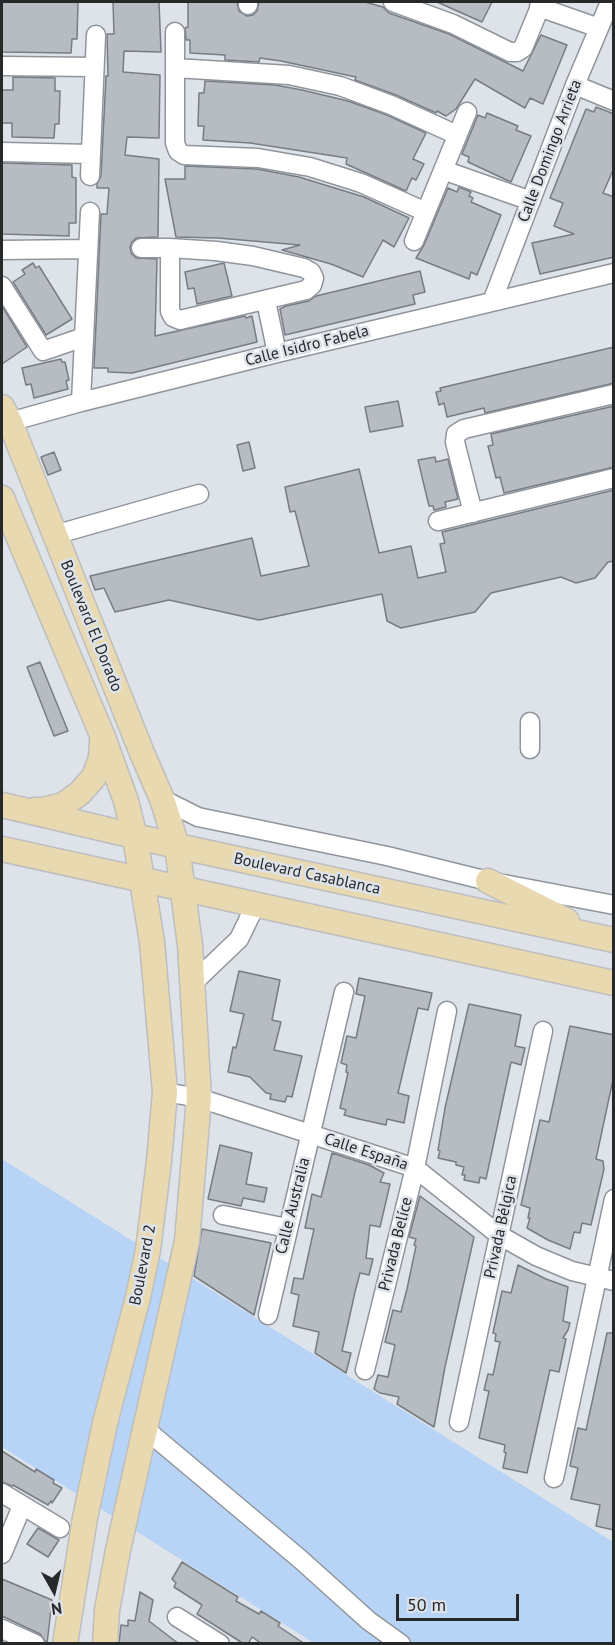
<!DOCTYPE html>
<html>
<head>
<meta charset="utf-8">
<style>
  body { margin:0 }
  #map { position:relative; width:615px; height:1645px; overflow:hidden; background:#dde3e9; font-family:"PT Sans",sans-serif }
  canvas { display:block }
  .frame { position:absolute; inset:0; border:3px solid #26282a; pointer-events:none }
  .north { position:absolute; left:24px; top:1561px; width:60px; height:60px; -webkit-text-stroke:4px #dde3e9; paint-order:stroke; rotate:172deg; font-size:16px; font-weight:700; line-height:24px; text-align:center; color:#26282a }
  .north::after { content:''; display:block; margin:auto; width:21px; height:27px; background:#26282a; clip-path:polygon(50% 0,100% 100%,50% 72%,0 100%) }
  .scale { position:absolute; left:396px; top:1594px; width:123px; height:27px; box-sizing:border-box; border:3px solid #26282a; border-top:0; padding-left:8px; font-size:18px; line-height:21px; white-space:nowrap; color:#26282a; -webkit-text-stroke:4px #dde3e9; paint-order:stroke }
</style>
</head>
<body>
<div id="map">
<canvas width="615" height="1645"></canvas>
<div class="frame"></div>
<div class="north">N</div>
<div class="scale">50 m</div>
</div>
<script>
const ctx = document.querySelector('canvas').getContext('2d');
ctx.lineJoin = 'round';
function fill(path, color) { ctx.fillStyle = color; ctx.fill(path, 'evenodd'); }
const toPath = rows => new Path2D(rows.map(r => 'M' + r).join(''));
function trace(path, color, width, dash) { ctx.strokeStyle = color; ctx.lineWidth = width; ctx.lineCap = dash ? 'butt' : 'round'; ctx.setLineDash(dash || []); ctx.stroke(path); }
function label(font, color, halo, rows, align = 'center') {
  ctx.font = font + ' "PT Sans",sans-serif'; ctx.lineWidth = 5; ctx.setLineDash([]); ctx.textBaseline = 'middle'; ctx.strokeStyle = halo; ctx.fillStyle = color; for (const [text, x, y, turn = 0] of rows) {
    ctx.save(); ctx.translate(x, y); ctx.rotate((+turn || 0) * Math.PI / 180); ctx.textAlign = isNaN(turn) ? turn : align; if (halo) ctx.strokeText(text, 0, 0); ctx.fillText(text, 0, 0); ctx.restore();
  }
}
fill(toPath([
  [2,1159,613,1542,613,1643,314,1643,2,1447]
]), '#b7d4f7');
const building = toPath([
  [2,2,78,2,77,39,72,39,71,53,2,52,2,2],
  [113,2,159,2,161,52,124,51,123,72,160,75,159,138,127,137,125,155,159,159,158,237,136,238,132,242,130,247,131,253,136,258,157,259,155,336,245,316,246,318,252,316,257,342,132,373,108,372,108,368,94,368,101,214,107,214,109,188,97,188,97,184,101,176,106,76,108,76,107,34,114,34,113,2],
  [188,2,237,2,239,11,247,16,253,15,257,11,259,2,365,2,383,7,389,13,449,34,523,71,541,35,567,45,543,104,530,98,525,108,475,79,456,109,446,116,437,111,436,113,396,95,355,80,356,77,281,61,260,58,259,62,225,60,225,55,190,53,190,40,186,40,185,28,188,27,188,2],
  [437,2,492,2,482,22,437,2],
  [13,77,55,78,55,91,60,91,59,124,55,124,54,138,12,137,12,123,2,123,2,90,13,90,13,77],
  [205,81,275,85,302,90,348,101,387,115,426,133,413,159,424,164,416,180,412,178,406,191,346,164,347,158,250,143,203,140,204,126,198,126,199,93,204,93,205,81],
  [596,107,614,114,614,168,603,193,614,197,614,257,540,274,532,243,574,234,554,226,563,203,550,198,586,109,594,112,596,107],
  [487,113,518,126,516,130,531,136,511,182,468,162,469,157,462,154,478,115,485,118,487,113],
  [2,163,72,165,72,177,76,178,76,223,69,223,69,236,2,234,2,163],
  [185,166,257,169,299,177,364,197,409,218,394,247,383,240,363,277,331,264,282,250,300,245,218,238,176,237,165,179,185,179,185,166],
  [459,187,471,192,469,196,473,198,471,202,501,215,477,275,471,272,469,279,416,258,424,245,448,188,457,192,459,187],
  [33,263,36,268,39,266,72,319,46,335,13,282,25,274,22,270,33,263],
  [224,263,232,296,197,304,194,288,188,289,185,272,224,263],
  [420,271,425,292,413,295,415,304,285,335,280,309,286,306,309,301,316,296,420,271],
  [2,306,27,347,2,364,2,306],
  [614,347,614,383,485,413,484,408,447,417,444,403,439,405,436,392,441,391,440,388,614,347],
  [61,359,62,362,65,362,69,380,66,381,68,389,34,398,31,384,26,385,22,368,61,359],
  [398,401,403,426,370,432,365,407,398,401],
  [614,406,614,467,504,493,500,477,496,478,488,446,493,445,491,434,614,406],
  [249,442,255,468,243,471,237,445,249,442],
  [54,452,61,470,48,475,41,457,54,452],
  [435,457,436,462,448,459,458,499,445,502,446,507,434,510,433,506,429,506,418,460,435,457],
  [359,469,379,553,411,546,418,578,446,572,440,544,445,543,442,532,614,490,614,561,608,562,595,578,576,583,561,577,491,593,475,612,401,628,387,621,382,594,259,620,169,600,115,612,104,588,95,590,90,576,252,538,261,576,309,566,295,511,290,512,285,487,359,469],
  [40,662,68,731,54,736,27,667,40,662],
  [239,971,280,980,272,1020,281,1022,274,1050,302,1056,292,1097,287,1096,285,1102,270,1099,271,1094,266,1093,250,1077,228,1072,233,1047,236,1048,244,1014,230,1011,239,971],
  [359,978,432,993,428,1010,418,1008,398,1093,409,1096,404,1123,387,1119,386,1125,359,1119,344,1115,346,1110,340,1108,348,1073,346,1072,347,1065,341,1063,347,1036,356,1038,365,996,356,994,359,978],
  [469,1004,521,1015,515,1046,525,1048,521,1065,511,1062,486,1179,480,1177,479,1183,464,1180,465,1175,462,1175,464,1167,456,1165,456,1162,438,1158,440,1151,438,1150,445,1108,469,1004],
  [570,1026,614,1035,614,1075,596,1159,603,1161,604,1169,591,1225,582,1223,580,1233,574,1232,570,1249,548,1240,527,1228,530,1218,528,1218,530,1208,521,1205,540,1120,549,1122,570,1026],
  [220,1145,252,1153,246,1184,267,1188,264,1202,243,1198,241,1206,208,1199,220,1145],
  [332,1153,369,1165,384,1173,380,1182,390,1184,380,1227,370,1225,366,1258,373,1259,369,1275,360,1273,355,1292,342,1351,351,1353,346,1373,315,1353,319,1332,293,1326,299,1295,291,1293,294,1278,303,1279,314,1229,305,1228,312,1194,321,1197,332,1153],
  [420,1196,474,1237,445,1367,434,1427,397,1404,399,1397,380,1393,374,1389,378,1375,388,1377,395,1345,385,1342,393,1310,401,1312,407,1289,416,1246,414,1245,416,1239,409,1237,420,1196],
  [202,1229,271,1243,254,1315,194,1276,202,1229],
  [518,1265,546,1279,568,1287,563,1321,570,1323,568,1330,563,1338,566,1339,559,1372,550,1370,527,1473,503,1468,506,1453,504,1452,505,1445,479,1438,489,1391,484,1390,488,1374,493,1375,500,1342,495,1341,496,1334,493,1333,502,1291,511,1293,518,1265],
  [607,1333,614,1333,614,1530,596,1526,600,1505,571,1499,578,1468,570,1466,578,1428,586,1430,607,1333],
  [2,1451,35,1472,36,1469,54,1480,53,1483,62,1488,52,1503,51,1501,48,1505,13,1485,12,1486,2,1482,2,1451],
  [38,1528,59,1540,48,1557,27,1544,38,1528],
  [182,1562,238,1597,236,1601,259,1614,261,1611,280,1623,278,1626,305,1644,262,1644,252,1637,248,1644,244,1644,197,1614,202,1605,174,1587,176,1583,172,1579,182,1562],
  [2,1579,52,1600,47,1644,40,1634,2,1616,2,1579],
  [140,1592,153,1600,149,1621,179,1644,119,1644,121,1625,128,1626,128,1620,135,1621,140,1592]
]);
fill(building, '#b7bcc2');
trace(building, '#787d83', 1.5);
const minor = toPath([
  [393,2,453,24,510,52,517,52,523,48,542,2],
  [248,5,248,2],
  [539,7,599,28],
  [175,32,175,143,178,151,184,155,258,158,310,167,361,183,426,212],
  [2,66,94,67],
  [175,68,289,75,340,86,391,105,457,135],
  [575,85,614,101],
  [2,152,91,154],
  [443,170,531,201],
  [90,176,96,35],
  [414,241,467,112],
  [141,248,170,248,216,251,253,256,304,268,311,272,314,278,312,285,306,290,180,320,173,317,170,311,170,248],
  [2,250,88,249],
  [2,286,43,351,84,337],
  [266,301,277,353],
  [492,302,575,85,610,2],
  [81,402,90,212],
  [2,424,81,402,277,353,614,273],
  [473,513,455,442,456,434,464,429,614,394],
  [438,521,614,478],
  [54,535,199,494],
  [530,749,530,722],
  [162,799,198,817,387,856,488,881,614,905],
  [193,983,239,939,255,906],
  [165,1092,199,1098,415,1168,499,1235,536,1256,572,1271,614,1281],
  [223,1215,287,1228],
  [268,1315,344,992],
  [365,1370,415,1168,447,1011],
  [459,1422,543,1031],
  [144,1428,300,1559,369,1621,401,1644],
  [554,1478,614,1199],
  [2,1493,60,1528],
  [2,1554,22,1506],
  [177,1617,220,1644],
  [2,1629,35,1644]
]);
const major = toPath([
  [2,407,10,422,142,753,162,799,177,846,190,945,199,1098,187,1241,118,1550,107,1610,105,1644],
  [2,498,103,737,126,801,135,837,152,942,165,1092,159,1161,148,1250,138,1297,105,1423,85,1518,65,1644],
  [2,805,177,846,614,940],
  [35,810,43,810,63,805,80,793,94,777,101,758,102,740],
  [2,849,614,983],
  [488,881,567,921]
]);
trace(minor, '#90959b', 21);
trace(major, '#bebebf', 27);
trace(minor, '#fff', 18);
trace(major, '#e8d9b0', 24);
label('16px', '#26282a', '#dde3e9', [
  ["Calle Domingo Arrieta",550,151,-69],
  ["Calle Isidro Fabela",307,346,-14],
  ["Boulevard El Dorado",91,626,68],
  ["Boulevard Casablanca",307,874,12],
  ["Calle España",366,1152,18],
  ["Calle Australia",293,1206,-76],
  ["Privada Bélgica",501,1227,-78],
  ["Privada Belíce",396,1244,-76],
  ["Boulevard 2",143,1265,-79]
]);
</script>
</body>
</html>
